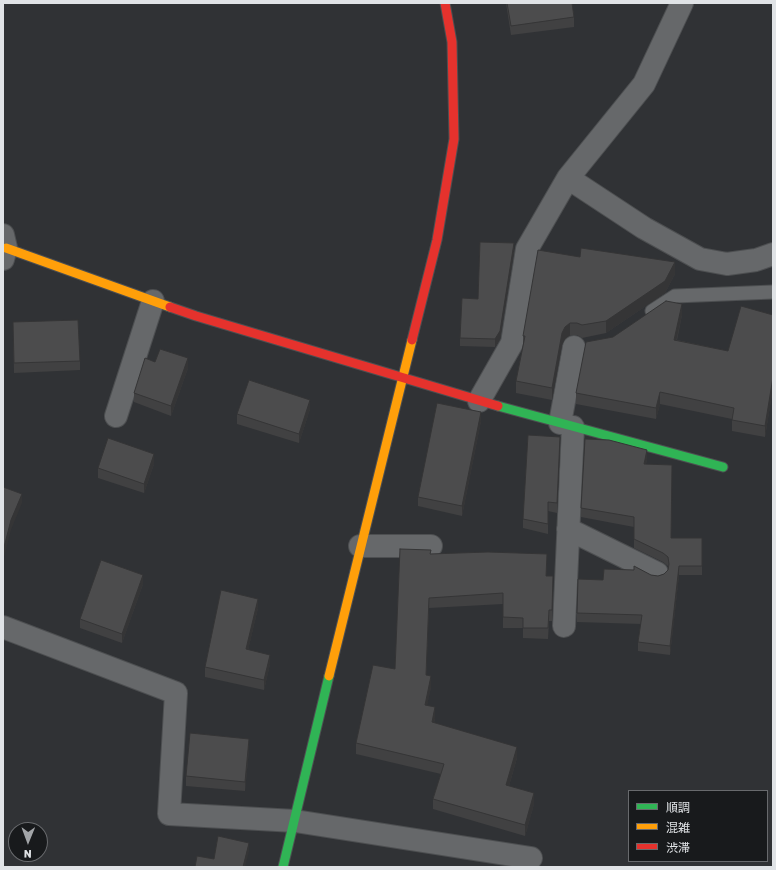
<!DOCTYPE html>
<html>
<head>
<meta charset="utf-8">
<style>
  body { margin:0 }
  #map { position:relative; width:776px; height:870px; overflow:hidden; background:#303235; font-family:Rubik,"Noto Sans JP",sans-serif }
  canvas { display:block }
  .frame { position:absolute; inset:0; border:4px solid #e0e3e6; pointer-events:none }
  .legend { position:absolute; left:628px; top:790px; width:140px; height:72px; box-sizing:border-box; background:#181a1c; border:1px solid #686a6d; margin:0; padding:5px 7px; list-style:none; font-size:12px; color:#e0e3e6 }
  .legend li { display:flex; align-items:center; gap:8px; height:20px }
  .legend b { width:20px; border:1px solid #686a6d }
  .north { position:absolute; left:8px; top:822px; width:40px; height:40px; box-sizing:border-box; background:#181a1c; border:1px solid #686a6d; border-radius:50%; rotate:181deg; font-size:11px; font-weight:700; line-height:16px; text-align:center; color:#e0e3e6 }
  .north::after { content:''; display:block; margin:auto; width:14px; height:18px; background:#a2a5a8; clip-path:polygon(50% 0,100% 100%,50% 72%,0 100%) }
</style>
</head>
<body>
<div id="map">
<canvas width="776" height="870"></canvas>
<div class="frame"></div>
<ul class="legend">
<li><b style="height:5px;background:#30b455"></b>順調</li>
<li><b style="height:5px;background:#ff9f0a"></b>混雑</li>
<li><b style="height:5px;background:#e5322d"></b>渋滞</li>
</ul>
<div class="north">N</div>
</div>
<script>
const ctx = document.querySelector('canvas').getContext('2d');
ctx.lineJoin = 'round';
const toPath = rows => new Path2D(rows.map(r => 'M' + r).join(''));
function trace(path, color, width, dash) { ctx.strokeStyle = color; ctx.lineWidth = width; ctx.lineCap = dash ? 'butt' : 'round'; ctx.setLineDash(dash || []); ctx.stroke(path); }
function fill(path, color) { ctx.fillStyle = color; ctx.fill(path, 'evenodd'); }
const lane = toPath([
  [652,311,675,296,773,292]
]);
const street = toPath([
  [568,178,644,228,700,259,727,264,756,260,773,254],
  [3,235,6,248,3,259],
  [479,401,512,343,527,249,568,178,644,84,682,3],
  [116,416,153,301],
  [560,423,574,347],
  [568,529,657,573],
  [360,546,431,546],
  [564,626,573,427],
  [3,627,176,693,169,814,295,821,531,858]
]);
const fast = toPath([
  [498,406,723,467],
  [283,867,329,676]
]);
const slow = toPath([
  [6,248,170,307],
  [329,676,412,340]
]);
const jam = toPath([
  [170,307,196,316,498,406],
  [412,340,437,240,454,139,452,42,445,3]
]);
trace(lane, '#4d4f51', 15);
trace(street, '#4d4f51', 24);
trace(fast, '#4d4f51', 11);
trace(slow, '#4d4f51', 11);
trace(jam, '#4d4f51', 11);
trace(lane, '#66686a', 13);
trace(street, '#66686a', 22);
trace(fast, '#30b455', 9);
trace(slow, '#ff9f0a', 9);
trace(jam, '#e5322d', 9);
fill(toPath([
  [506,3,572,3,574,17,574,27,511,35],
  [514,251,500,339,495,347,460,346,460,338,478,299],
  [675,274,665,293,606,333,582,338,577,335,570,335,565,339,562,345,552,400,516,393,516,381,523,345,523,336],
  [682,315,677,340,728,351,773,315,773,388,765,437,732,431,732,419,660,404,656,419,576,404,576,393,613,337],
  [13,322,80,361,80,370,14,373],
  [155,362,188,368,171,416,134,402,134,393],
  [310,409,299,443,237,424,237,414],
  [481,421,462,516,418,506,418,497],
  [560,446,557,513,548,511,548,534,523,528,523,519],
  [647,459,646,464,671,538,702,538,702,575,679,575,670,655,638,651,638,642,641,624,577,622,577,613,603,580,651,575,658,576,664,574,668,570,668,566,663,562,634,548,634,527,581,517,581,508],
  [154,464,144,493,98,478,98,468],
  [431,554,547,576,553,587,552,621,549,621,548,639,523,638,523,628,503,628,503,604,429,608,426,675,431,687,427,705,435,718,434,723,517,758,509,786,534,804,525,836,433,809,433,799,441,774,356,754,356,743,395,669],
  [143,584,122,643,80,628,80,619],
  [258,608,248,650,270,664,264,690,205,677,205,667],
  [249,749,245,791,186,786,186,776]
]), '#414142');
fill(toPath([
  [514,243,514,251,500,339,495,347,495,339],
  [675,262,675,274,665,293,606,333,606,321],
  [682,304,682,315,674,351,674,340],
  [570,323,570,335,565,339,562,345,552,400,552,388,562,333,565,327],
  [188,358,188,368,171,416,171,406],
  [773,377,773,388,765,437,765,426],
  [660,392,660,404,656,419,656,408],
  [310,400,310,409,299,443,299,434],
  [481,412,481,421,462,516,462,506],
  [560,437,560,446,557,513,557,503],
  [647,450,647,459,644,473,644,464],
  [154,454,154,464,144,493,144,484],
  [22,494,22,503,11,530,3,561,3,551,11,520],
  [679,566,679,575,670,655,670,646],
  [143,575,143,584,122,643,122,634],
  [553,576,553,587,552,621,552,610],
  [429,598,429,608,426,686,426,675],
  [258,599,258,608,246,659,246,649],
  [270,655,270,664,264,690,264,680],
  [431,676,431,687,425,716,425,705],
  [435,707,435,718,432,733,432,722],
  [249,739,249,749,245,791,245,782],
  [517,747,517,758,506,796,506,785],
  [534,793,534,804,525,836,525,825],
  [249,843,249,852,245,867,243,867]
]), '#353536');
const building = toPath([
  [507,3,572,3,574,17,511,26,507,3],
  [480,242,514,243,500,331,495,339,460,338,462,298,478,299,480,242],
  [581,248,675,262,665,281,606,321,582,325,577,323,570,323,565,327,562,333,552,388,516,381,525,336,523,336,538,250,580,257,581,248],
  [666,301,682,304,674,340,728,351,741,306,773,315,773,377,765,426,732,420,734,408,660,392,656,408,576,393,586,342,613,337,666,301],
  [78,320,80,361,14,363,13,322,78,320],
  [160,349,188,358,171,406,134,393,145,358,155,362,160,349],
  [249,380,310,400,299,434,237,414,249,380],
  [437,403,481,412,462,506,418,497,437,403],
  [528,435,560,437,557,503,548,502,548,524,523,519,528,435],
  [108,438,154,454,144,484,98,468,108,438],
  [585,439,609,440,647,450,644,464,672,465,671,538,702,538,702,566,679,566,670,646,638,642,642,615,577,613,578,579,603,580,604,569,634,570,634,566,651,575,658,576,664,574,668,570,669,564,668,557,663,553,634,539,634,517,581,508,585,439],
  [3,487,22,494,11,520,3,551,3,487],
  [400,549,431,550,430,554,488,552,547,554,546,576,553,576,552,610,549,610,548,628,523,628,523,618,503,617,503,593,429,598,426,675,431,676,425,705,435,707,432,722,517,747,506,785,534,793,525,825,433,799,444,764,356,743,373,665,395,669,400,549],
  [101,560,143,575,122,634,80,619,101,560],
  [221,590,258,599,246,649,270,655,264,680,205,667,221,590],
  [190,733,249,739,245,782,186,776,190,733],
  [218,836,249,843,243,867,195,867,197,856,214,859,218,836]
]);
fill(building, '#4c4c4d');
trace(building, '#353536', 1);
</script>
</body>
</html>
